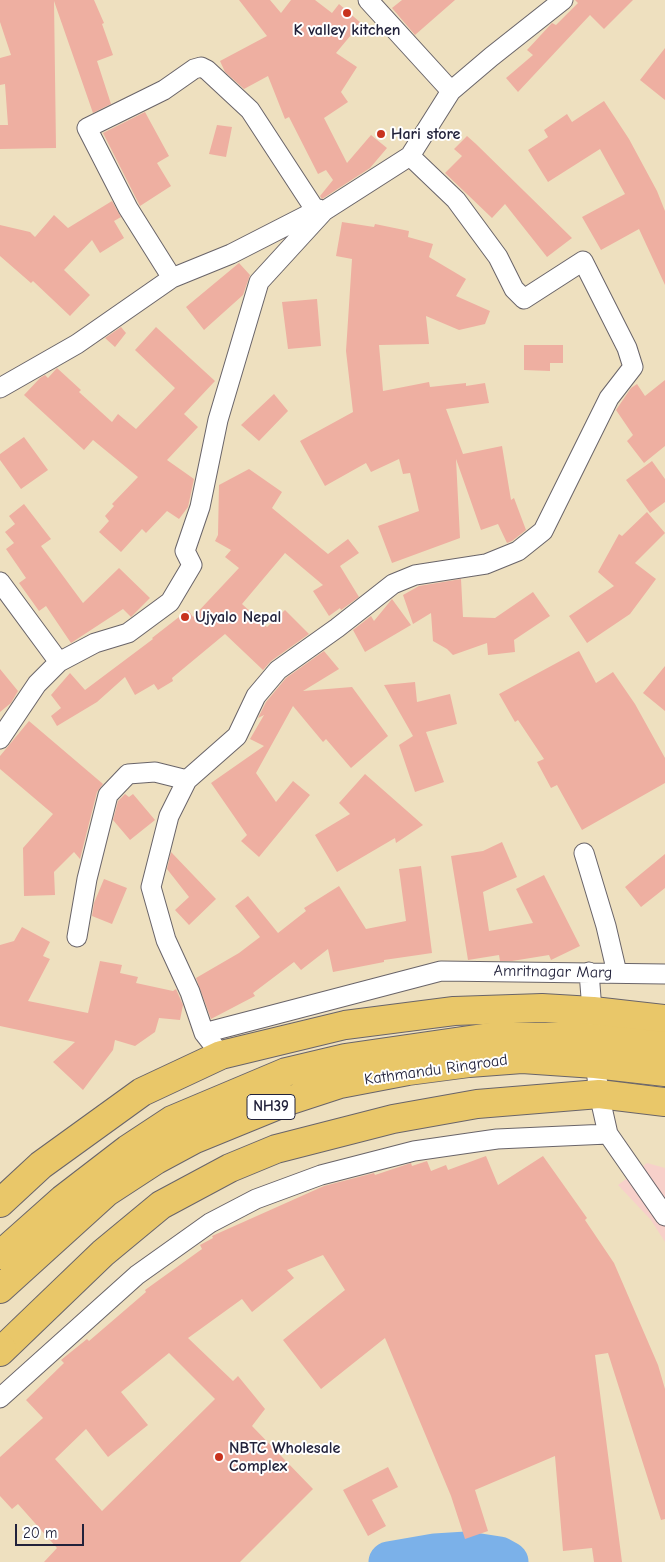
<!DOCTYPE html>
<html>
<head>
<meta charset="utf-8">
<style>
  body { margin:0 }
  #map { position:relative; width:665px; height:1562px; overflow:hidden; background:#eee0bf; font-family:"Comic Neue",sans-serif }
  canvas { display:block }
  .scale { position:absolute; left:15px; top:1524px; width:69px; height:22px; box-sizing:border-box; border:2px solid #22223b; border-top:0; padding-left:6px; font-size:15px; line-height:18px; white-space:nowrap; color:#22223b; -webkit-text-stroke:4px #fff; paint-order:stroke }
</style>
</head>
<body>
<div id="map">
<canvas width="665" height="1562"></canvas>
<div class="scale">20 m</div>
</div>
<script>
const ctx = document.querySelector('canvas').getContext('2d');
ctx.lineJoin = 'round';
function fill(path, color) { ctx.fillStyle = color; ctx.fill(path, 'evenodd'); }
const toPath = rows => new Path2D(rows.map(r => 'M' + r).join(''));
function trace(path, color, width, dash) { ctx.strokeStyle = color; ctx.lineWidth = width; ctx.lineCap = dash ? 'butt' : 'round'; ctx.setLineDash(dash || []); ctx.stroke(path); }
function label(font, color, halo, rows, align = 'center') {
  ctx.font = font + ' "Comic Neue",sans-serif'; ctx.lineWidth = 4; ctx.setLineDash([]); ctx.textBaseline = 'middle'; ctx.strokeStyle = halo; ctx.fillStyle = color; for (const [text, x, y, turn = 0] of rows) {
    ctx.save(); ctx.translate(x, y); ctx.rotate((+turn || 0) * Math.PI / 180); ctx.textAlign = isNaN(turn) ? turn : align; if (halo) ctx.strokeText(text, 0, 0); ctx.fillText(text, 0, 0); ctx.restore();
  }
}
fill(toPath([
  [647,1163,665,1168,665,1242,651,1220,618,1185]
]), '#f7d0ca');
trace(toPath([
  [389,1562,435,1554,467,1552,499,1557,508,1562]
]), '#7bb1e9', 41);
fill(toPath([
  [0,0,94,0,104,23,102,24,113,55,97,61,111,104,93,113,54,1,56,148,0,149,0,125,8,125,5,84,0,85,0,58,11,55,0,22],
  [239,0,270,0,281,13,291,0,315,0,332,13,339,4,361,23,336,53,357,67,341,92,348,102,324,118,347,163,371,135,387,148,370,168,322,199,320,196,333,180,326,170,318,174,289,117,285,119,268,76,244,89,225,72,220,61,267,36],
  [402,0,455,0,415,35,392,8],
  [575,0,633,0,604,29,590,15,518,92,506,78,533,55,527,50,552,23,556,25,578,3],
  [665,48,665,100,640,80],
  [604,101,629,139,657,191,665,211,665,285,639,229,601,250,582,217,625,194,600,149,548,182,528,150,548,137,544,130,567,114,572,122],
  [145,112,169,156,157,163,171,186,140,206,103,133],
  [217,125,232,127,226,157,209,154],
  [467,136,476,144,572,238,547,257,505,204,492,218,445,173,462,156,454,149],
  [112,201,121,217,114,221,124,238,100,253,92,240,64,270,90,295,70,316,33,281,31,283,0,256,0,225,30,232,35,237,54,215,68,228],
  [342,222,374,227,375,224,409,231,408,237,433,244,429,257,466,279,456,296,490,311,485,324,459,330,426,316,429,344,379,345,383,391,429,382,430,387,466,383,466,386,485,383,489,403,446,409,463,454,502,446,511,500,514,498,526,530,512,541,507,543,498,524,481,530,456,459,460,538,392,563,378,526,419,511,410,473,403,474,399,459,371,472,366,463,325,486,300,441,353,412,346,351,352,259,336,256],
  [239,263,250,275,243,295,204,330,186,307],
  [317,299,321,346,288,349,282,302],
  [121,327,126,333,115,347,105,338],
  [156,327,215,381,184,414,198,427,167,460,194,479,188,507,179,519,167,511,146,533,142,529,121,552,99,532,109,521,105,516,114,506,112,504,138,477,93,440,84,450,24,395,40,378,45,375,48,378,57,368,81,390,79,392,112,422,118,414,136,429,175,388,135,350],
  [524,345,563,345,563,363,550,363,550,371,524,370],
  [665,380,665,446,644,463,627,441,633,435,616,410,631,388,637,384,645,396],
  [274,394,288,411,259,441,241,425],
  [24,437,48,470,21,489,0,460,0,454],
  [652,461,665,479,665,502,650,513,626,480],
  [249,469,282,492,272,508,328,554,348,539,359,553,340,566,359,597,341,610,340,608,329,616,313,591,323,585,285,553,242,604,267,627,285,610,309,634,271,661,263,670,225,634,172,678,173,681,158,690,154,684,135,695,125,677,97,702,57,726,51,716,61,708,51,695,70,673,85,690,153,639,152,638,188,610,193,617,239,568,225,557,231,550,215,541,218,535,219,485],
  [24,504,51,539,41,546,83,603,119,568,150,598,131,617,123,609,71,643,46,606,39,611,19,583,26,578,6,549,14,543,5,532,15,524,9,516],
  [647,512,665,533,635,563,656,579,630,614,587,643,569,616,614,586,598,572,619,534,622,536],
  [461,579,463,617,495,618,533,592,550,616,514,640,515,652,488,655,487,643,453,655,447,649,433,641,431,613,413,624,403,595,419,586],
  [392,599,411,625,365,652,353,630,371,616,374,621],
  [324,651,339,669,303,691,352,687,388,736,351,768,326,739,323,742,293,706,256,773,276,802,293,781,310,795,259,857,241,841,247,835,211,783,264,746,250,739,264,715,258,718,266,702,286,678],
  [579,651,596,683,613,672,635,704,665,758,665,783,582,830,557,785,551,788,537,762,544,759,518,720,515,722,499,694],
  [665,666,665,711,643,693],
  [0,669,18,691,11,703,0,712],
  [415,682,417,702,450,694,457,724,426,732,444,782,415,792,399,745,413,736,384,685],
  [29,721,103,784,97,792,80,859,74,852,54,872,55,895,24,896,23,848,53,814,0,769,0,756],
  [365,774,423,825,396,843,395,838,337,872,315,835,350,814,339,803],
  [125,794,129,797,133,794,155,820,130,840,113,820,118,801],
  [502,842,517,877,483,892,489,931,533,923,516,889,544,875,580,946,551,960,549,955,512,961,500,961,499,955,468,960,451,856,483,851],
  [171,852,216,899,189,925,175,910,189,897,167,869],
  [665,854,665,888,641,907,625,887],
  [421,866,432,953,384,960,384,962,333,972,328,949,301,970,294,962,253,993,255,996,211,1019,196,978,239,953,260,937,235,906,248,896,278,933,306,911,304,908,339,886,366,929,406,921,399,869],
  [104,879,127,888,112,924,92,916,94,903],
  [22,927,50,942,43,956,50,959,28,1001,88,1013,100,961,122,965,120,973,138,977,136,983,173,991,176,989,183,1005,180,1020,159,1018,155,1032,135,1046,115,1040,113,1050,83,1090,53,1062,75,1042,0,1026,0,945,14,941],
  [486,1156,498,1185,543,1156,587,1218,585,1220,614,1263,658,1365,665,1389,665,1519,661,1520,608,1353,595,1355,622,1562,594,1562,592,1548,563,1551,555,1456,475,1490,488,1531,465,1539,451,1496,385,1338,321,1389,283,1340,345,1290,323,1255,287,1270,294,1278,252,1312,242,1299,188,1338,233,1381,238,1376,265,1409,252,1426,313,1489,240,1562,44,1562,57,1548,18,1504,12,1509,0,1496,0,1457,43,1418,26,1400,64,1363,61,1360,87,1339,89,1341,146,1292,145,1290,202,1249,200,1245,213,1238,212,1236,324,1186,374,1173,375,1175,411,1163,412,1166,427,1161,431,1171,446,1165,448,1170],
  [169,1353,215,1399,102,1511,55,1459,86,1429,108,1457,148,1425,121,1392],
  [388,1467,398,1487,372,1500,386,1526,368,1536,343,1490]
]), '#eeafa1');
const street = toPath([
  [451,91,491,57,563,0],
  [316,211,250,110,207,70,201,67,194,69,164,90,87,128,128,208,172,278,231,254,319,209],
  [0,388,77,344,172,278],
  [0,582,59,662],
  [0,739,37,684,59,662,95,643,128,633,170,602,192,565,185,551,200,507,218,420,259,282,324,211,410,156],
  [584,853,606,926,617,973],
  [77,937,87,879,108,795,128,774,155,772,187,780],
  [589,972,593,1023],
  [204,1033,441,971,665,974],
  [594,1053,599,1094,608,1134,665,1216],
  [221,1055,204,1033,190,992,166,940,151,887,169,816,187,780,237,736,256,696,278,670,337,628,393,584,415,575,486,564,518,551,543,531,609,398,633,367,627,348,583,261,524,299,514,289,498,257,456,200,410,156,451,91,368,0],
  [0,1398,137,1275,210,1223,256,1199,321,1175,414,1151,497,1139,608,1134]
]);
const primary = toPath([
  [0,1203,41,1165,142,1092,221,1055,345,1025,454,1011,542,1008,593,1011,665,1019],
  [0,1352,103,1253,161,1205,230,1168,276,1149,393,1119,477,1104,599,1094,665,1102]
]);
const highway = toPath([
  [0,1255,63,1199,128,1149,172,1120,286,1072,345,1058,490,1037,578,1037,665,1046],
  [0,1289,107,1192,156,1160,195,1139,288,1101,340,1084,408,1071,469,1063,522,1059,595,1064,665,1072],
  [0,1347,2,1349]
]);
trace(street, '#696469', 21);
trace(primary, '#696469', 30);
trace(highway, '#696469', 30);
trace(street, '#fff', 19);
trace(primary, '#e9c769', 28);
trace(highway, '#e9c769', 28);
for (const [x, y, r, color] of [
  [347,13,5,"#c8321e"],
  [381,134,5,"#c8321e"],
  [185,617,5,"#c8321e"],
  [219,1457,5,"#c8321e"]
]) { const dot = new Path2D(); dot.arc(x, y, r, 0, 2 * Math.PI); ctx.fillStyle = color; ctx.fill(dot); trace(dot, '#fff', 2); }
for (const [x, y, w] of [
  [271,1107,48]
]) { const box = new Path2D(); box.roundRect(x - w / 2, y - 12.5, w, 25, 4); ctx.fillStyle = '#fff'; ctx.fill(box); trace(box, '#22223b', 1); }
label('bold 15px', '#22223b', null, [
  ["NH39",271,1107]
]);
label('bold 16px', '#22223b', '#fff', [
  ["K valley kitchen",347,30,"center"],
  ["Hari store",391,134],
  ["Ujyalo Nepal",195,617],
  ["NBTC Wholesale",229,1448],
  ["Complex",229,1466]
], 'left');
label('16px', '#22223b', '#fff', [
  ["Amritnagar Marg",553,972,1],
  ["Kathmandu Ringroad",436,1070,-8]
]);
</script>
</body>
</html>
